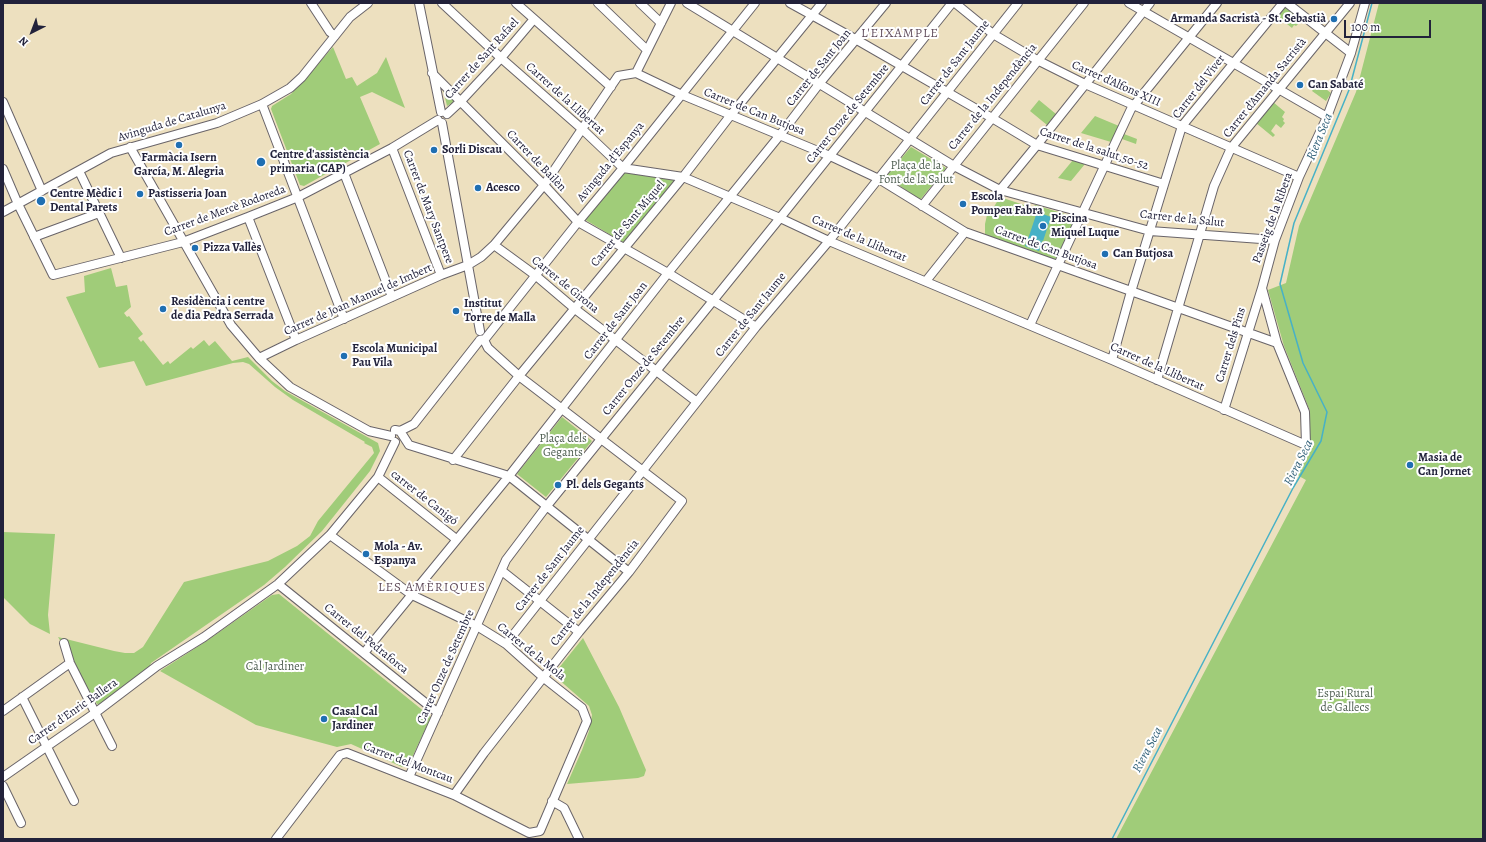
<!DOCTYPE html>
<html>
<head>
<meta charset="utf-8">
<style>
  body { margin:0 }
  #map { position:relative; width:1486px; height:842px; overflow:hidden; background:#ede0bf; font-family:Alegreya,serif }
  canvas { display:block }
  .frame { position:absolute; inset:0; border:4px solid #22223b; pointer-events:none }
  .north { position:absolute; left:12px; top:12px; width:40px; height:40px; -webkit-text-stroke:3px #fff; paint-order:stroke; rotate:222deg; font-size:11px; font-weight:700; line-height:16px; text-align:center; color:#22223b }
  .north::after { content:''; display:block; margin:auto; width:14px; height:18px; background:#22223b; clip-path:polygon(50% 0,100% 100%,50% 72%,0 100%) }
  .scale { position:absolute; left:1344px; top:20px; width:87px; height:18px; box-sizing:border-box; border:2px solid #22223b; border-top:0; padding-left:5px; font-size:12px; line-height:14px; white-space:nowrap; color:#22223b; -webkit-text-stroke:3px #fff; paint-order:stroke }
</style>
</head>
<body>
<div id="map">
<canvas width="1486" height="842"></canvas>
<div class="frame"></div>
<div class="north">N</div>
<div class="scale">100 m</div>
</div>
<script>
const ctx = document.querySelector('canvas').getContext('2d');
ctx.lineJoin = 'round';
function fill(path, color) { ctx.fillStyle = color; ctx.fill(path, 'evenodd'); }
const toPath = rows => new Path2D(rows.map(r => 'M' + r).join(''));
function trace(path, color, width, dash) { ctx.strokeStyle = color; ctx.lineWidth = width; ctx.lineCap = dash ? 'butt' : 'round'; ctx.setLineDash(dash || []); ctx.stroke(path); }
function label(font, color, halo, rows, align = 'center') {
  ctx.font = font + ' Alegreya,serif'; ctx.lineWidth = 4; ctx.setLineDash([]); ctx.textBaseline = 'middle'; ctx.strokeStyle = halo; ctx.fillStyle = color; for (const [text, x, y, turn = 0] of rows) {
    ctx.save(); ctx.translate(x, y); ctx.rotate((+turn || 0) * Math.PI / 180); ctx.textAlign = isNaN(turn) ? turn : align; if (halo) ctx.strokeText(text, 0, 0); ctx.fillText(text, 0, 0); ctx.restore();
  }
}
fill(toPath([
  [1379,3,1483,3,1483,839,1116,839,1306,480,1297,475,1310,451,1310,411,1284,346,1268,290,1286,283,1299,226,1356,92],
  [1284,7,1287,7,1302,20,1296,26,1294,25,1292,28,1277,16],
  [333,47,346,79,352,77,357,86,377,73,386,57,405,108,372,92,360,97,380,144,304,186,300,185,271,109,272,106,291,94],
  [1318,83,1331,93,1326,101,1312,91],
  [443,89,455,101,447,106],
  [1039,100,1056,114,1047,125,1030,111],
  [1273,102,1285,112,1282,117,1284,119,1283,121,1285,123,1281,128,1276,124,1271,131,1275,135,1273,137,1256,123],
  [1095,116,1119,126,1111,142,1081,133],
  [1124,134,1137,139,1136,144,1122,139],
  [911,147,946,168,920,200,886,176],
  [1073,160,1085,164,1071,181,1058,178],
  [624,170,677,178,624,243,584,219],
  [1000,197,1033,208,1035,205,1075,217,1076,218,1057,258,1054,259,985,236,985,224,987,215,990,213],
  [111,268,116,287,127,285,131,307,124,313,127,317,129,316,143,334,138,338,141,342,143,340,163,365,168,361,170,364,191,347,193,349,204,340,209,346,215,341,232,361,248,357,272,381,285,391,378,443,380,451,370,471,322,531,285,567,264,585,151,663,148,671,99,705,97,704,58,637,114,651,125,653,134,653,143,647,184,582,268,561,297,546,310,536,318,521,374,453,372,447,364,443,365,442,293,400,275,387,249,364,243,362,233,363,146,386,134,361,99,368,66,297,85,292,84,276],
  [562,417,592,441,546,497,517,474],
  [3,532,55,534,48,615,50,634,30,624,3,597],
  [279,594,431,717,408,766,402,767,351,744,337,747,256,725,160,671,208,640,272,595],
  [583,638,619,707,646,770,644,776,638,778,567,784,582,750,589,731,592,715,589,706,557,678,558,669]
]), '#a0cc79');
fill(toPath([
  [1037,212,1051,217,1043,241,1029,236],
  [1029,236,1042,241,1039,251,1025,246]
]), '#47b1c6');
trace(toPath([
  [1112,839,1293,488,1321,441,1327,412,1303,363,1280,284,1294,223,1349,90,1372,3]
]), '#47b1c6', 1.5);
const minor = toPath([
  [311,3,330,32,335,36],
  [419,3,441,112],
  [442,3,501,58,582,129,623,168,683,177,780,218,829,241,1112,360,1306,445,1305,412,1277,343,1262,288,1275,240,1299,177,1327,117,1351,53,1365,3],
  [516,3,611,87],
  [598,3,647,50],
  [640,3,661,23],
  [687,3,954,166,1000,190,1150,231,1275,240],
  [790,3,857,40,992,118,1037,145,1164,184],
  [955,3,993,34,1037,60,1085,84,1299,177],
  [1129,3,1327,117],
  [1287,3,1351,53],
  [432,73,544,185,578,222,668,273,756,327],
  [636,73,671,3],
  [3,102,42,191],
  [262,104,344,319],
  [447,114,461,101,501,58,534,19],
  [442,123,480,331],
  [130,147,231,325,259,358,290,387,369,431,391,436],
  [392,148,441,275],
  [3,169,18,204,53,275,183,242,248,217,298,197,392,148,438,120],
  [79,171,121,258],
  [344,173,392,297],
  [1000,190,1037,145,1150,3],
  [922,206,1084,3],
  [3,212,111,153,217,123,262,104,290,88,302,77,350,17,368,3],
  [248,217,296,340],
  [34,237,99,213],
  [494,245,535,275,575,309,697,402],
  [926,281,965,232],
  [1030,325,1131,109,1217,3],
  [480,340,485,339,578,222,623,168,755,3],
  [259,358,296,340,441,275,468,265,481,257,494,245,544,185,618,76,636,73,680,94,830,156,879,179,965,232,1277,343],
  [1112,360,1130,295,1182,126,1283,3],
  [1157,380,1214,186,1231,148,1350,3],
  [1224,410,1262,288],
  [395,430,400,431,414,424,480,340],
  [400,431,409,445,509,476,629,572],
  [453,460,519,376,683,177,730,116,822,3],
  [378,477,456,539],
  [502,571,579,632],
  [278,584,438,713],
  [64,643,70,663,112,746],
  [506,644,756,327,829,241,1018,3],
  [364,653,509,476,668,273,780,135,819,84,886,3],
  [22,697,74,801],
  [3,711,70,663],
  [3,777,95,713,157,666,204,637,278,584,330,535,378,477,395,442],
  [409,777,506,560,546,507,780,218,952,3],
  [3,786,21,823],
  [454,795,484,753,579,632,629,572,682,501,519,376,488,348,484,340],
  [552,801,564,808,579,839],
  [276,839,340,755,347,753,454,795,529,833,540,831,587,721,582,708,544,678,506,644,477,626,412,595,330,535]
]);
trace(minor, '#696469', 10);
trace(minor, '#fff', 8);
for (const [x, y, r, color] of [
  [1334,19,4,"#1f6fb2"],
  [1300,85,4,"#1f6fb2"],
  [179,145,4,"#1f6fb2"],
  [434,150,4,"#1f6fb2"],
  [261,162,5,"#1f6fb2"],
  [478,188,4,"#1f6fb2"],
  [140,194,4,"#1f6fb2"],
  [41,201,5,"#1f6fb2"],
  [963,204,4,"#1f6fb2"],
  [1043,226,4,"#1f6fb2"],
  [195,248,4,"#1f6fb2"],
  [1105,254,4,"#1f6fb2"],
  [163,309,4,"#1f6fb2"],
  [456,311,4,"#1f6fb2"],
  [344,356,4,"#1f6fb2"],
  [1410,465,4,"#1f6fb2"],
  [558,485,4,"#1f6fb2"],
  [366,554,4,"#1f6fb2"],
  [324,719,4,"#1f6fb2"]
]) { const dot = new Path2D(); dot.arc(x, y, r, 0, 2 * Math.PI); ctx.fillStyle = color; ctx.fill(dot); trace(dot, '#fff', 1.5); }
label('bold 12px', '#22223b', '#fff', [
  ["Armanda Sacristà - St. Sebastià",1326,19,"right"],
  ["Can Sabaté",1308,85],
  ["Sorli Discau",442,150],
  ["Centre d'assistència",270,155],
  ["primaria (CAP)",270,169],
  ["Farmàcia Isern",179,158,"center"],
  ["García, M. Alegria",179,172,"center"],
  ["Acesco",486,188],
  ["Centre Mèdic i",50,194],
  ["Dental Parets",50,208],
  ["Pastisseria Joan",148,194],
  ["Escola",971,197],
  ["Pompeu Fabra",971,211],
  ["Piscina",1051,219],
  ["Miquel Luque",1051,233],
  ["Pizza Vallès",203,248],
  ["Can Butjosa",1113,254],
  ["Residència i centre",171,302],
  ["de dia Pedra Serrada",171,316],
  ["Institut",464,304],
  ["Torre de Malla",464,318],
  ["Escola Municipal",352,349],
  ["Pau Vila",352,363],
  ["Masia de",1418,458],
  ["Can Jornet",1418,472],
  ["Pl. dels Gegants",566,485],
  ["Mola - Av.",374,547],
  ["Espanya",374,561],
  ["Casal Cal",332,712],
  ["Jardiner",332,726]
], 'left');
label('12px', '#22223b', '#fff', [
  ["Carrer de Sant Rafael",482,59,-48],
  ["Carrer de Sant Jaume",955,63,-52],
  ["Carrer de Sant Joan",819,68,-51],
  ["Carrer d'Alfons XIII",1116,84,24],
  ["Carrer del Viver",1199,87,-52],
  ["Carrer d'Amanda Sacristà",1265,88,-51],
  ["Carrer de la Independència",993,97,-51],
  ["Carrer de la Llibertat",565,99,42],
  ["Carrer de Can Butjosa",754,112,22],
  ["Carrer Onze de Setembre",848,114,-51],
  ["Avinguda de Catalunya",172,122,-17],
  ["Carrer de la salut,50-52",1094,149,18],
  ["Carrer de Bailèn",536,161,46],
  ["Avinguda d'Espanya",611,162,-51],
  ["Carrer de Mary Santpere",428,207,69],
  ["Carrer de Mercè Rodoreda",225,211,-20],
  ["Passeig de la Ribera",1273,218,-70],
  ["Carrer de la Salut",1182,219,6],
  ["Carrer de Sant Miquel",628,224,-50],
  ["Carrer de la Llibertat",859,239,23],
  ["Carrer de Can Butjosa",1046,248,20],
  ["Carrer de Girona",565,285,39],
  ["Carrer de Joan Manuel de Imbert",358,300,-24],
  ["Carrer de Sant Jaume",751,315,-51],
  ["Carrer de Sant Joan",616,321,-52],
  ["Carrer dels Pins",1231,345,-73],
  ["Carrer Onze de Setembre",644,366,-51],
  ["Carrer de la Llibertat",1157,367,24],
  ["carrer de Canigó",424,498,38],
  ["Carrer de Sant Jaume",550,569,-52],
  ["Carrer de la Independència",595,593,-51],
  ["Carrer del Pedraforca",366,639,39],
  ["Carrer de la Mola",531,652,39],
  ["Carrer Onze de Setembre",446,667,-66],
  ["Carrer d'Enric Ballera",73,712,-35],
  ["Carrer del Montcau",408,763,21]
]);
label('12px', '#4e5e51', '#fff', [
  ["Plaça de la",916,166],
  ["Font de la Salut",916,180],
  ["Plaça dels",563,439],
  ["Gegants",563,453],
  ["Càl Jardiner",275,667],
  ["Espai Rural",1345,694],
  ["de Gallecs",1345,708]
]);
ctx.letterSpacing = '1px';
label('13px', '#624e5d', '#fff', [
  ["L'EIXAMPLE",900,34],
  ["LES AMÈRIQUES",432,588]
]);
ctx.letterSpacing = '0px';
label('italic 13px', '#33627a', '#fff', [
  ["Riera Seca",1320,137,-68],
  ["Riera Seca",1299,463,-63],
  ["Riera Seca",1148,750,-62]
]);
</script>
</body>
</html>
